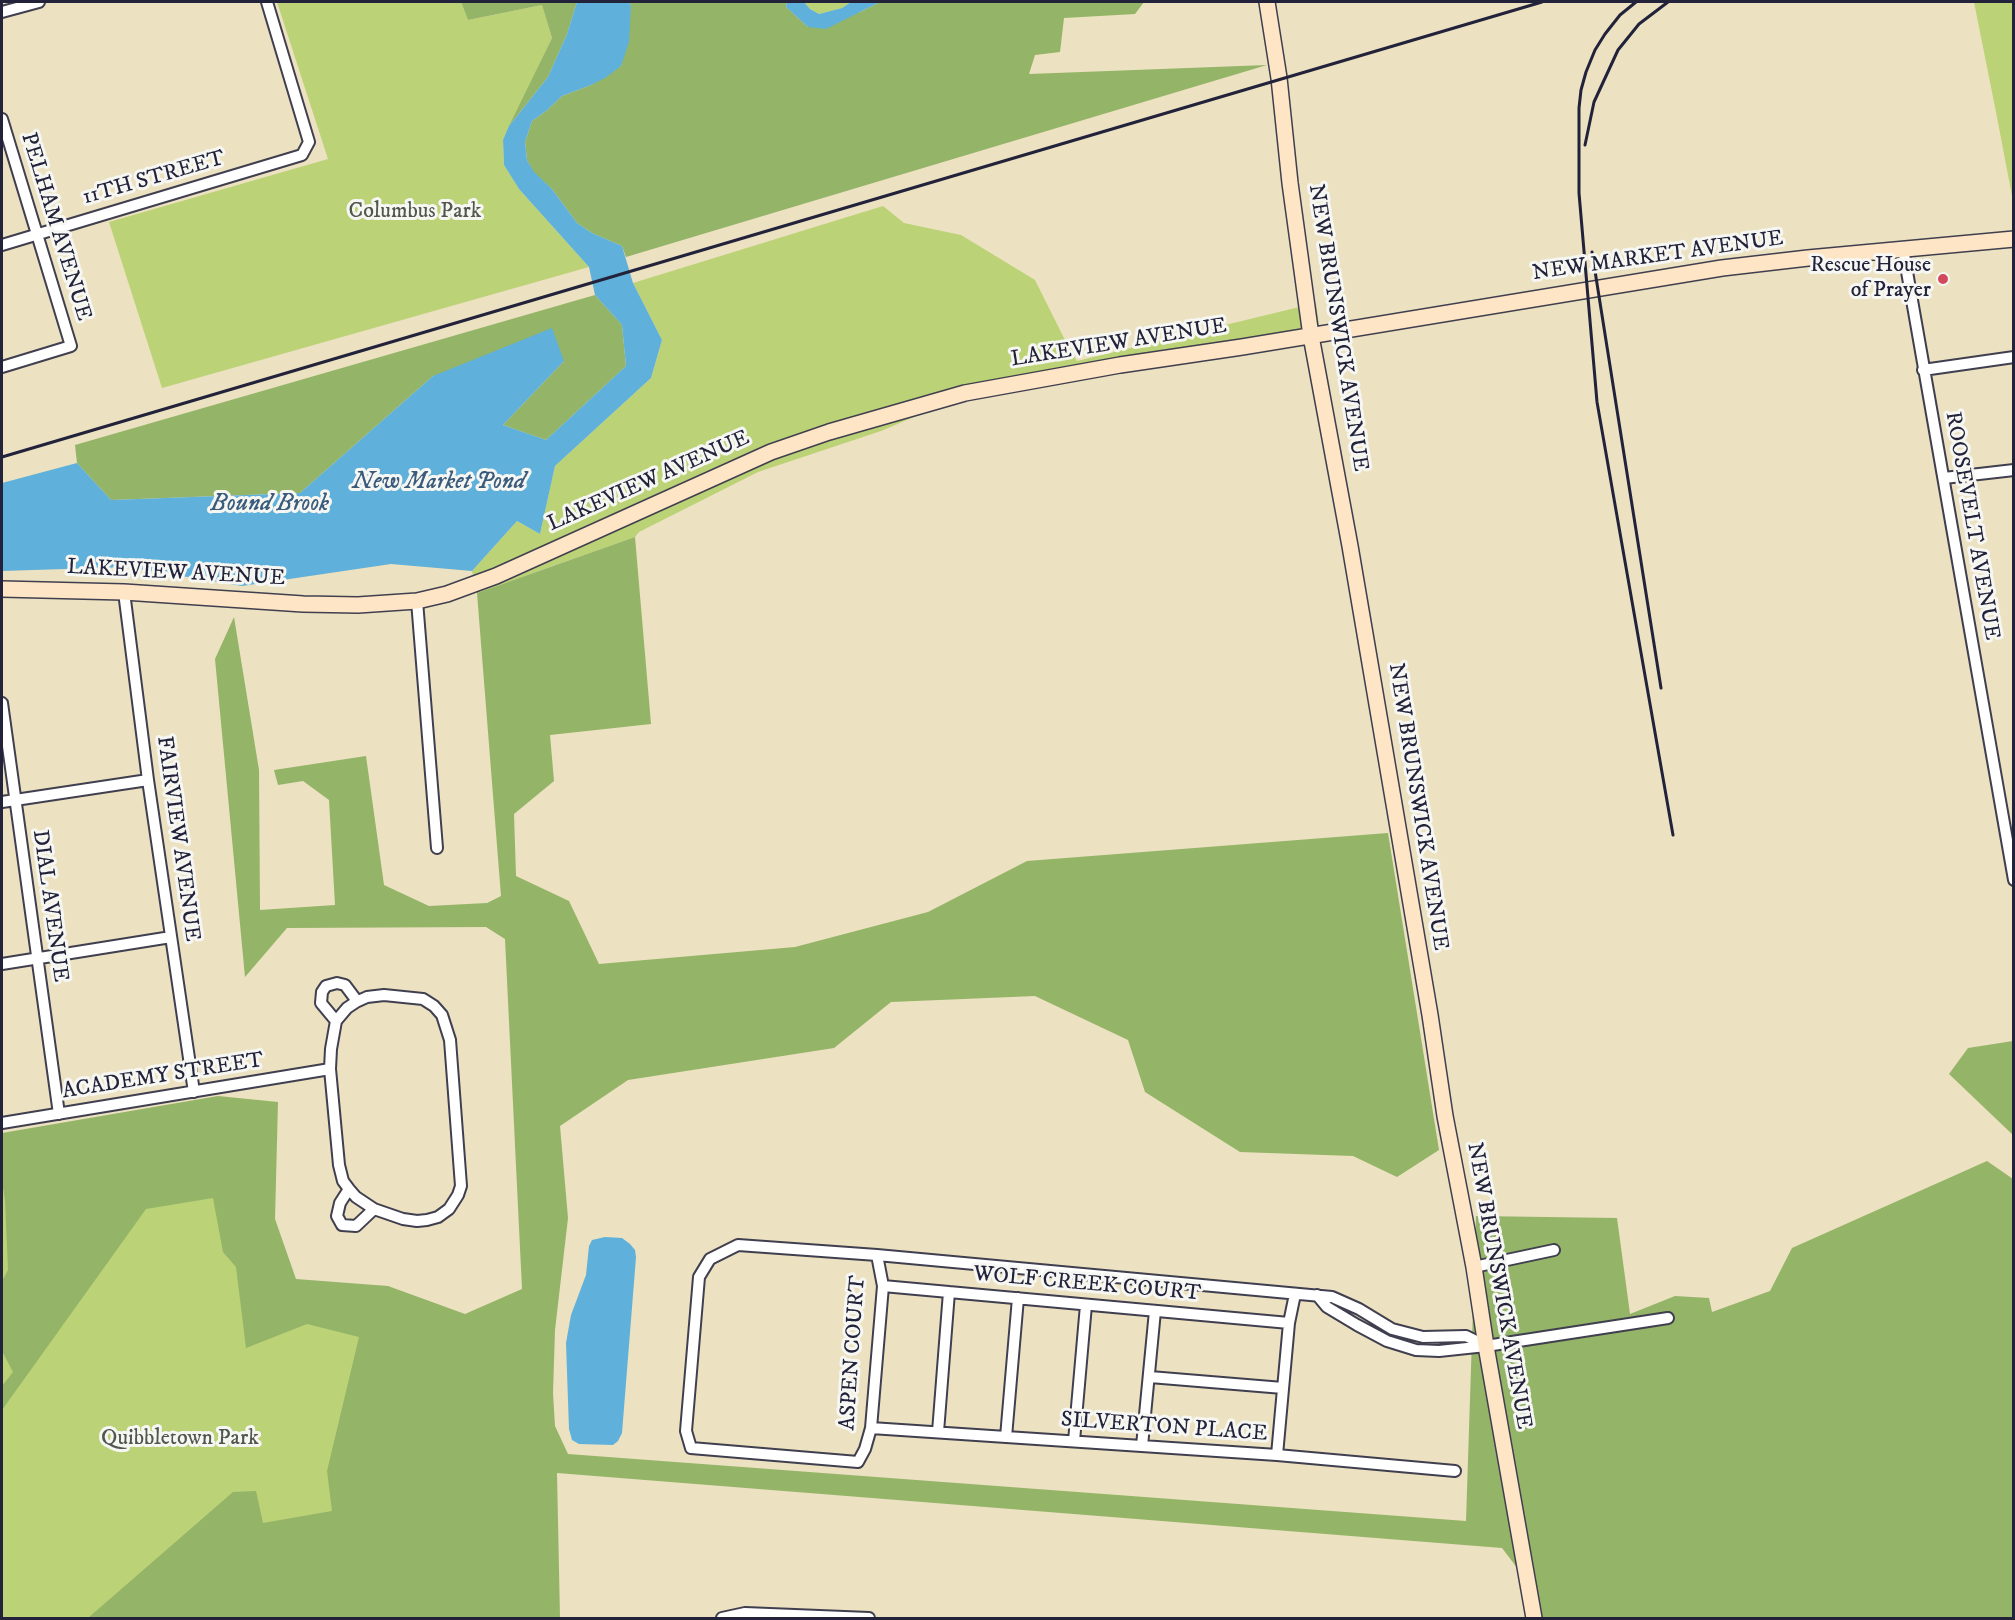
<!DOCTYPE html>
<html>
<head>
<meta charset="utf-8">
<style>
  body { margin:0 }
  #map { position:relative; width:2015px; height:1620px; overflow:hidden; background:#ece1c0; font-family:"IM FELL DW Pica",serif }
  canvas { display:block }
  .frame { position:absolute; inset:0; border:3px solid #22223b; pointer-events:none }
</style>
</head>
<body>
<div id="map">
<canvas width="2015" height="1620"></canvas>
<div class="frame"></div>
</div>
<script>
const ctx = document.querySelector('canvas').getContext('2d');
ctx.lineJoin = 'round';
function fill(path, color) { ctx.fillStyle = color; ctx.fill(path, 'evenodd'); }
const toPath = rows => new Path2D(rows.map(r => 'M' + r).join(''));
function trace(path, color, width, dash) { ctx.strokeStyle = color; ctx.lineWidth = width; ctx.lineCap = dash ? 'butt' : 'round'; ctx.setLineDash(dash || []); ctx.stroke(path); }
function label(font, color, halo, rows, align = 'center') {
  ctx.font = font + ' "IM FELL DW Pica",serif'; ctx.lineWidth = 6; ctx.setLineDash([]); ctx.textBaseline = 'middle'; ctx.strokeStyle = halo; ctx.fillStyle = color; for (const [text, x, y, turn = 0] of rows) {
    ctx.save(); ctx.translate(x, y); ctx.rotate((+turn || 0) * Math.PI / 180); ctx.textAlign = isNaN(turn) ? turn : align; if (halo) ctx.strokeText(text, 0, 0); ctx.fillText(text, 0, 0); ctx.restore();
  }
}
fill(toPath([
  [277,2,461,2,468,20,542,5,552,38,503,140,504,165,519,189,589,267,162,388,109,222,328,159],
  [804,2,851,2,842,8,819,14,810,9],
  [1974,2,2013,2,2013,201,1996,112],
  [883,206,904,223,961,235,1035,280,1067,344,1077,361,1316,303,1321,338,956,399,881,431,758,472,639,532,635,537,477,593,472,571,517,521,540,534,555,466,651,378,662,340,633,283],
  [262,1111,284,1293,530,1324,539,1618,2,1618,2,1185,17,1141]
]), '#bbd277');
fill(toPath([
  [461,2,577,2,567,34,548,77,509,126,552,38,542,5,468,20],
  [629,2,787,2,786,7,808,27,860,12,880,2,1144,2,1135,14,1064,18,1060,52,1035,55,1029,74,1267,65,626,257,622,246,592,233,577,223,552,189,534,173,527,160,525,142,532,121,546,111,562,96,591,85,621,66,631,6],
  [595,295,622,325,626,366,546,440,503,425,564,361,433,376,300,493,111,500,77,463,75,445],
  [635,537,651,724,550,735,554,781,514,814,516,876,569,901,599,964,795,947,928,912,1027,861,1388,833,1439,1150,1397,1177,1353,1156,1240,1152,1145,1092,1128,1040,1035,996,891,1002,834,1048,628,1080,560,1126,568,1218,555,1330,553,1393,555,1426,568,1454,1466,1521,1476,1216,1617,1218,1630,1314,1675,1296,1709,1298,1712,1312,1770,1291,1792,1248,1987,1161,2013,1179,2013,1618,1536,1618,1531,1586,1502,1548,557,1473,560,1618,88,1618,233,1492,256,1491,263,1523,332,1511,327,1471,359,1337,307,1324,246,1348,236,1267,223,1252,213,1198,146,1209,2,1410,2,1386,13,1372,2,1351,2,1281,8,1270,5,1200,2,1181,2,1133,218,1096,278,1102,275,1219,296,1279,388,1286,465,1314,522,1289,505,939,486,927,287,928,245,977,215,659,234,617,259,770,260,910,335,905,329,800,303,781,278,785,274,770,366,756,384,885,429,906,487,903,501,896,477,593],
  [2013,1041,2014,1041,2013,1135,1949,1074,1968,1048]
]), '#94b468');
fill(toPath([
  [577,2,629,2,631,6,629,42,621,66,605,78,591,85,562,96,546,111,532,121,525,142,527,160,534,172,552,189,577,223,592,233,622,246,633,283,662,340,651,378,555,466,540,534,517,521,472,571,391,564,242,586,127,567,2,571,2,483,77,463,111,500,300,493,433,376,552,328,564,361,503,425,546,440,626,366,622,325,595,295,589,267,519,189,504,165,503,140,509,126,548,77,567,34],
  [787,2,804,2,810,9,819,14,842,8,851,2,880,2,826,29,808,27,786,7],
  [605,1237,622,1238,630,1244,635,1250,636,1257,622,1433,618,1441,613,1445,579,1444,572,1440,569,1429,566,1343,571,1315,586,1275,589,1246,592,1240]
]), '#5fb0da');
const street = toPath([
  [2,12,39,2],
  [2,119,71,346,2,367],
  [2,245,302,155,309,142,267,2],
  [1903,249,2014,880],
  [1923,370,2014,357],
  [1944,478,2014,470],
  [124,592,148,780,194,1092],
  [417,601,437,848],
  [2,703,59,1114],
  [2,802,148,780],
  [2,964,171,937],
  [384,995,423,999,434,1006,442,1015,450,1040,461,1186,458,1195,449,1209,438,1217,427,1220,417,1221,403,1219,374,1209,356,1197,349,1189,343,1181,339,1165,330,1069,331,1049,336,1021,347,1008,356,1002,367,997,384,995],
  [336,1021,321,1003,322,992,326,986,337,983,345,985,357,1001],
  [2,1123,330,1069],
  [349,1189,340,1203,337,1216,342,1225,356,1226,374,1209],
  [877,1255,883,1286,871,1428,865,1449,858,1462,691,1448,686,1431,699,1277,710,1259,738,1245,877,1255,1332,1297,1359,1309,1392,1329,1423,1337,1466,1336,1486,1346],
  [1474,1267,1554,1250],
  [883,1286,1289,1323],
  [1317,1295,1327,1307,1357,1325,1387,1341,1416,1350,1439,1351,1486,1346,1668,1318],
  [1150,1377,1283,1388],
  [871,1428,1277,1455,1455,1471],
  [938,1432,949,1292],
  [1006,1437,1018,1298],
  [1074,1441,1086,1305],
  [1142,1446,1155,1311],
  [1277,1455,1289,1323,1295,1294],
  [722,1618,745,1613,869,1618]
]);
const secondary = toPath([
  [1267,2,1279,78,1290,183,1311,336,1350,546,1430,1015,1445,1116,1474,1267,1486,1346,1534,1618],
  [2,589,124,592,303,604,358,605,417,601,447,594,496,576,771,452,829,432,965,393,1120,365,1242,347,1722,268,1808,258,2014,239]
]);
trace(street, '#403f4f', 14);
trace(secondary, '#403f4f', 18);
trace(street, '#fff', 10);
trace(secondary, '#fee5c5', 15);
trace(toPath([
  [1636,2,1620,15,1605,34,1595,50,1586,72,1581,90,1579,108,1579,193,1597,402,1673,835],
  [1585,145,1594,102,1618,50,1639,24,1668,2],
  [1592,252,1661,688],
  [2,457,1542,2]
]), '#22223b', 3);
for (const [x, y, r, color] of [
  [1943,279,6,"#d1495b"]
]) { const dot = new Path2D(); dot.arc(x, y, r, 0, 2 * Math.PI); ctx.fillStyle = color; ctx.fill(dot); trace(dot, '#f6f6f2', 2); }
label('22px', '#22223b', '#f6f6f2', [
  ["11TH STREET",154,179,-16],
  ["PELHAM AVENUE",55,227,73],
  ["NEW MARKET AVENUE",1658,257,-8],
  ["NEW BRUNSWICK AVENUE",1337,328,81],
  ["LAKEVIEW AVENUE",1119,344,-9],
  ["LAKEVIEW AVENUE",649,482,-24],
  ["ROOSEVELT AVENUE",1971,526,80],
  ["LAKEVIEW AVENUE",176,574,3],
  ["NEW BRUNSWICK AVENUE",1417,807,81],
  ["FAIRVIEW AVENUE",177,839,82],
  ["DIAL AVENUE",49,906,82],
  ["ACADEMY STREET",163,1077,-9],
  ["WOLF CREEK COURT",1087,1285,5],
  ["NEW BRUNSWICK AVENUE",1498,1286,80],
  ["ASPEN COURT",854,1353,-86],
  ["SILVERTON PLACE",1164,1428,4]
]);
label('22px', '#50574d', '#f6f6f2', [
  ["Columbus Park",415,212],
  ["Quibbletown Park",180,1439]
]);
label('22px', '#22223b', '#f6f6f2', [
  ["Rescue House",1931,266],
  ["of Prayer",1931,291]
], 'right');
label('italic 24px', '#3a5b7b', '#f6f6f2', [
  ["New Market Pond",439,483],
  ["Bound Brook",270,505]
]);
</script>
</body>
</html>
